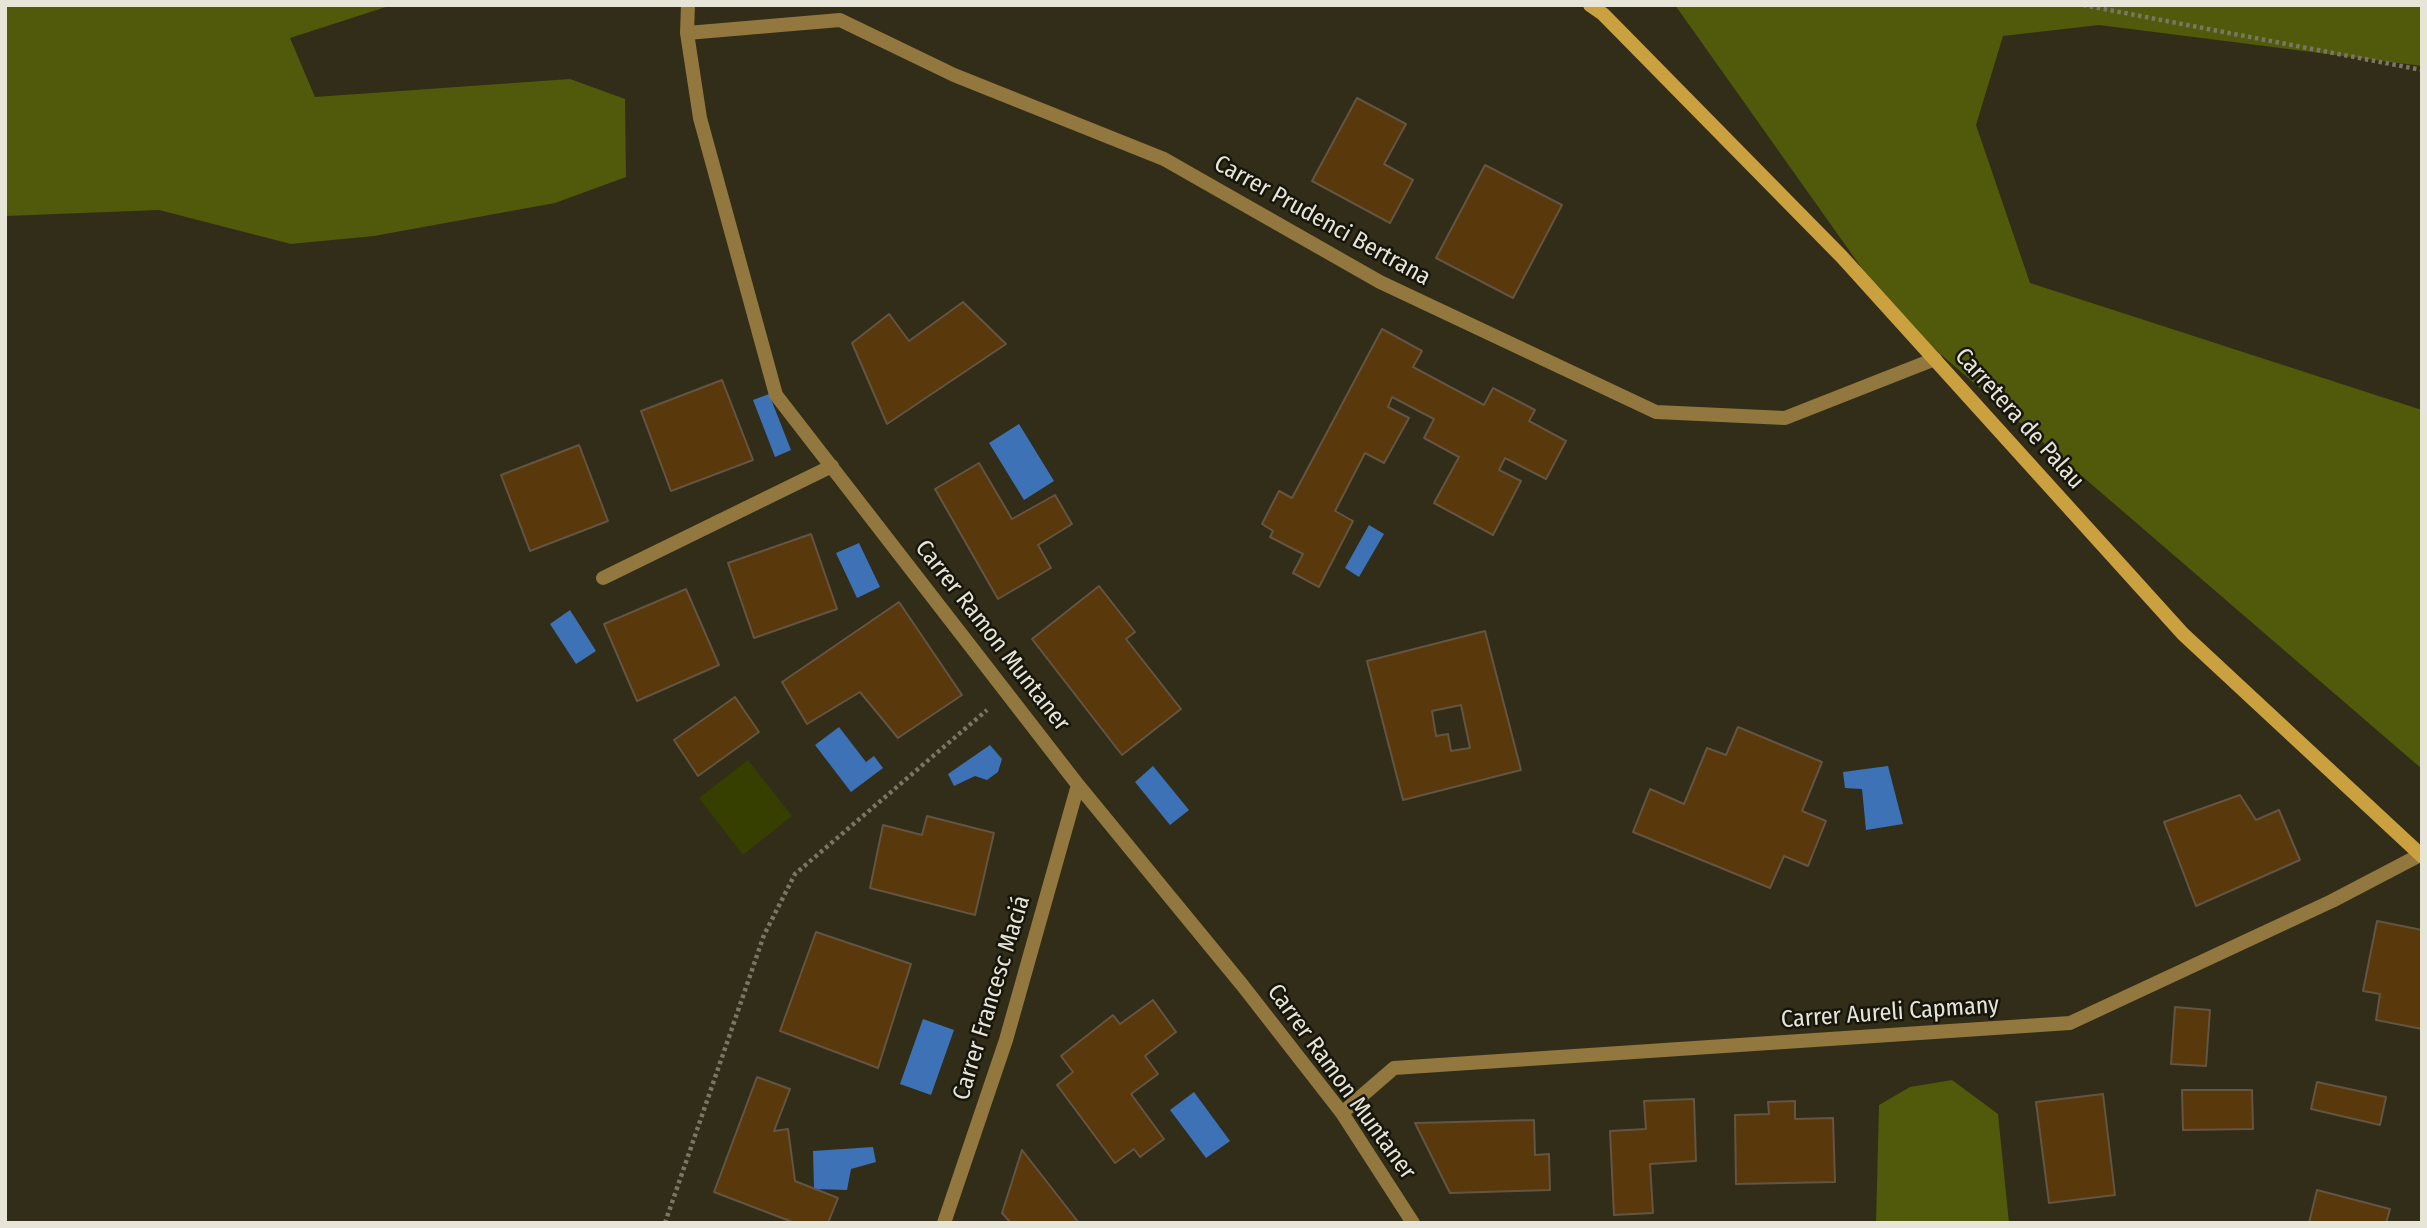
<!DOCTYPE html>
<html>
<head>
<meta charset="utf-8">
<style>
  body { margin:0 }
  #map { position:relative; width:2427px; height:1228px; overflow:hidden; background:#312d18; font-family:"Fira Sans Condensed",sans-serif }
  canvas { display:block }
  .frame { position:absolute; inset:0; border:7px solid #e7e5d8; pointer-events:none }
</style>
</head>
<body>
<div id="map">
<canvas width="2427" height="1228"></canvas>
<div class="frame"></div>
</div>
<script>
const ctx = document.querySelector('canvas').getContext('2d');
ctx.lineJoin = 'round';
function fill(path, color) { ctx.fillStyle = color; ctx.fill(path, 'evenodd'); }
const toPath = rows => new Path2D(rows.map(r => 'M' + r).join(''));
function trace(path, color, width, dash) { ctx.strokeStyle = color; ctx.lineWidth = width; ctx.lineCap = dash ? 'butt' : 'round'; ctx.setLineDash(dash || []); ctx.stroke(path); }
function label(font, color, halo, rows, align = 'center') {
  ctx.font = font + ' "Fira Sans Condensed",sans-serif'; ctx.lineWidth = 5; ctx.setLineDash([]); ctx.textBaseline = 'middle'; ctx.strokeStyle = halo; ctx.fillStyle = color; for (const [text, x, y, turn = 0] of rows) {
    ctx.save(); ctx.translate(x, y); ctx.rotate((+turn || 0) * Math.PI / 180); ctx.textAlign = isNaN(turn) ? turn : align; if (halo) ctx.strokeText(text, 0, 0); ctx.fillText(text, 0, 0); ctx.restore();
  }
}
fill(toPath([
  [748,760,792,816,743,855,699,798]
]), '#363e00');
fill(toPath([
  [5,5,392,5,290,38,315,97,570,79,625,99,626,177,555,203,374,236,291,244,159,210,5,216],
  [1675,5,2422,5,2422,66,2099,25,2003,36,1976,125,2030,283,2422,410,2422,769,1895,315],
  [1952,1080,1998,1114,2009,1223,1876,1223,1879,1105,1910,1087]
]), '#505a0a');
fill(toPath([
  [769,394,791,450,775,457,753,400],
  [1019,424,1054,481,1024,500,989,443],
  [1369,525,1384,534,1359,577,1345,568],
  [859,543,880,587,857,598,836,553],
  [570,610,596,651,576,664,550,624],
  [839,727,866,762,874,756,883,768,851,792,815,745],
  [990,745,1002,759,998,772,987,780,975,776,954,786,948,774],
  [1153,766,1189,810,1170,825,1135,782],
  [1888,766,1903,824,1866,830,1862,789,1845,788,1843,772],
  [923,1019,954,1030,931,1095,900,1084],
  [1194,1092,1230,1141,1206,1158,1170,1110],
  [873,1147,876,1162,851,1169,847,1190,814,1189,813,1151]
]), '#3e72b7');
const building = toPath([
  [1357,98,1406,124,1384,164,1413,180,1390,223,1312,181,1357,98],
  [1485,165,1562,205,1513,298,1436,258,1485,165],
  [963,302,1006,344,887,424,852,343,889,314,909,341,963,302],
  [1382,329,1422,351,1413,367,1484,405,1493,388,1535,410,1529,421,1566,441,1546,479,1505,458,1499,470,1521,481,1493,535,1434,503,1459,457,1424,438,1434,419,1392,397,1388,407,1409,418,1384,463,1365,453,1335,511,1353,521,1319,587,1293,573,1303,554,1270,537,1273,531,1262,524,1279,491,1292,498,1382,329],
  [722,380,753,460,671,491,641,411,722,380],
  [579,445,608,521,530,551,501,475,579,445],
  [979,463,1012,519,1055,495,1072,524,1038,545,1051,568,998,599,935,489,979,463],
  [811,534,837,609,754,638,728,563,811,534],
  [1099,586,1135,632,1126,639,1181,709,1122,755,1032,639,1099,586],
  [686,589,719,665,637,701,604,624,686,589],
  [899,602,962,695,898,738,860,692,807,724,782,682,899,602],
  [1485,631,1521,770,1403,800,1367,661,1485,631],
  [1461,705,1470,748,1451,751,1448,734,1436,736,1432,711,1461,705],
  [735,697,759,732,698,776,674,740,735,697],
  [1738,727,1822,762,1802,811,1826,821,1808,866,1784,856,1770,888,1633,832,1650,789,1684,804,1707,748,1726,755,1738,727],
  [2240,795,2256,820,2279,810,2300,860,2196,906,2164,822,2240,795],
  [927,816,994,833,975,915,870,888,883,825,922,835,927,816],
  [2377,921,2422,930,2422,1029,2376,1020,2380,994,2363,991,2377,921],
  [816,932,911,964,878,1068,780,1031,816,932],
  [1153,1000,1176,1032,1145,1056,1158,1074,1131,1094,1164,1139,1140,1157,1134,1149,1115,1163,1057,1085,1073,1072,1061,1056,1113,1015,1120,1024,1153,1000],
  [2175,1007,2210,1010,2206,1066,2171,1064,2175,1007],
  [757,1077,790,1089,774,1131,788,1129,795,1181,838,1198,828,1223,795,1223,714,1192,757,1077],
  [2317,1082,2386,1097,2380,1125,2311,1109,2317,1082],
  [2182,1090,2252,1090,2253,1129,2183,1130,2182,1090],
  [2103,1094,2115,1195,2049,1203,2036,1102,2103,1094],
  [1694,1099,1696,1161,1650,1164,1653,1213,1614,1215,1610,1131,1646,1129,1644,1101,1694,1099],
  [1795,1101,1795,1119,1833,1118,1835,1182,1736,1184,1735,1115,1769,1114,1768,1102,1795,1101],
  [1534,1120,1535,1155,1549,1154,1550,1190,1450,1193,1415,1123,1534,1120],
  [1022,1150,1079,1223,1011,1223,1002,1213,1022,1150],
  [2317,1190,2390,1209,2386,1223,2309,1223,2317,1190]
]);
fill(building, '#59380b');
trace(building, '#645442', 2);
trace(toPath([
  [2083,5,2422,70],
  [665,1223,764,935,795,874,987,710]
]), '#7a7665', 4.5, [3.5, 3.5]);
trace(toPath([
  [688,5,687,33,700,118,776,395,1078,785,1243,986,1342,1113,1413,1223],
  [687,33,840,20,954,75,1164,159,1380,282,1656,412,1785,418,1935,359],
  [603,578,832,466],
  [1342,1113,1394,1068,2070,1023,2332,901,2420,855],
  [944,1223,1006,1040,1078,785]
]), '#92773e', 14);
trace(toPath([
  [1590,5,1603,14,1842,257,2183,634,2422,856]
]), '#cba03e', 14);
label('24px', '#e7e5d8', '#17160c', [
  ["Carrer Prudenci Bertrana",1322,221,29],
  ["Carretera de Palau",2019,419,48],
  ["Carrer Ramon Muntaner",992,636,52],
  ["Carrer Francesc Maciá",992,998,-73],
  ["Carrer Aureli Capmany",1890,1013,-4],
  ["Carrer Ramon Muntaner",1341,1082,54]
]);
</script>
</body>
</html>
